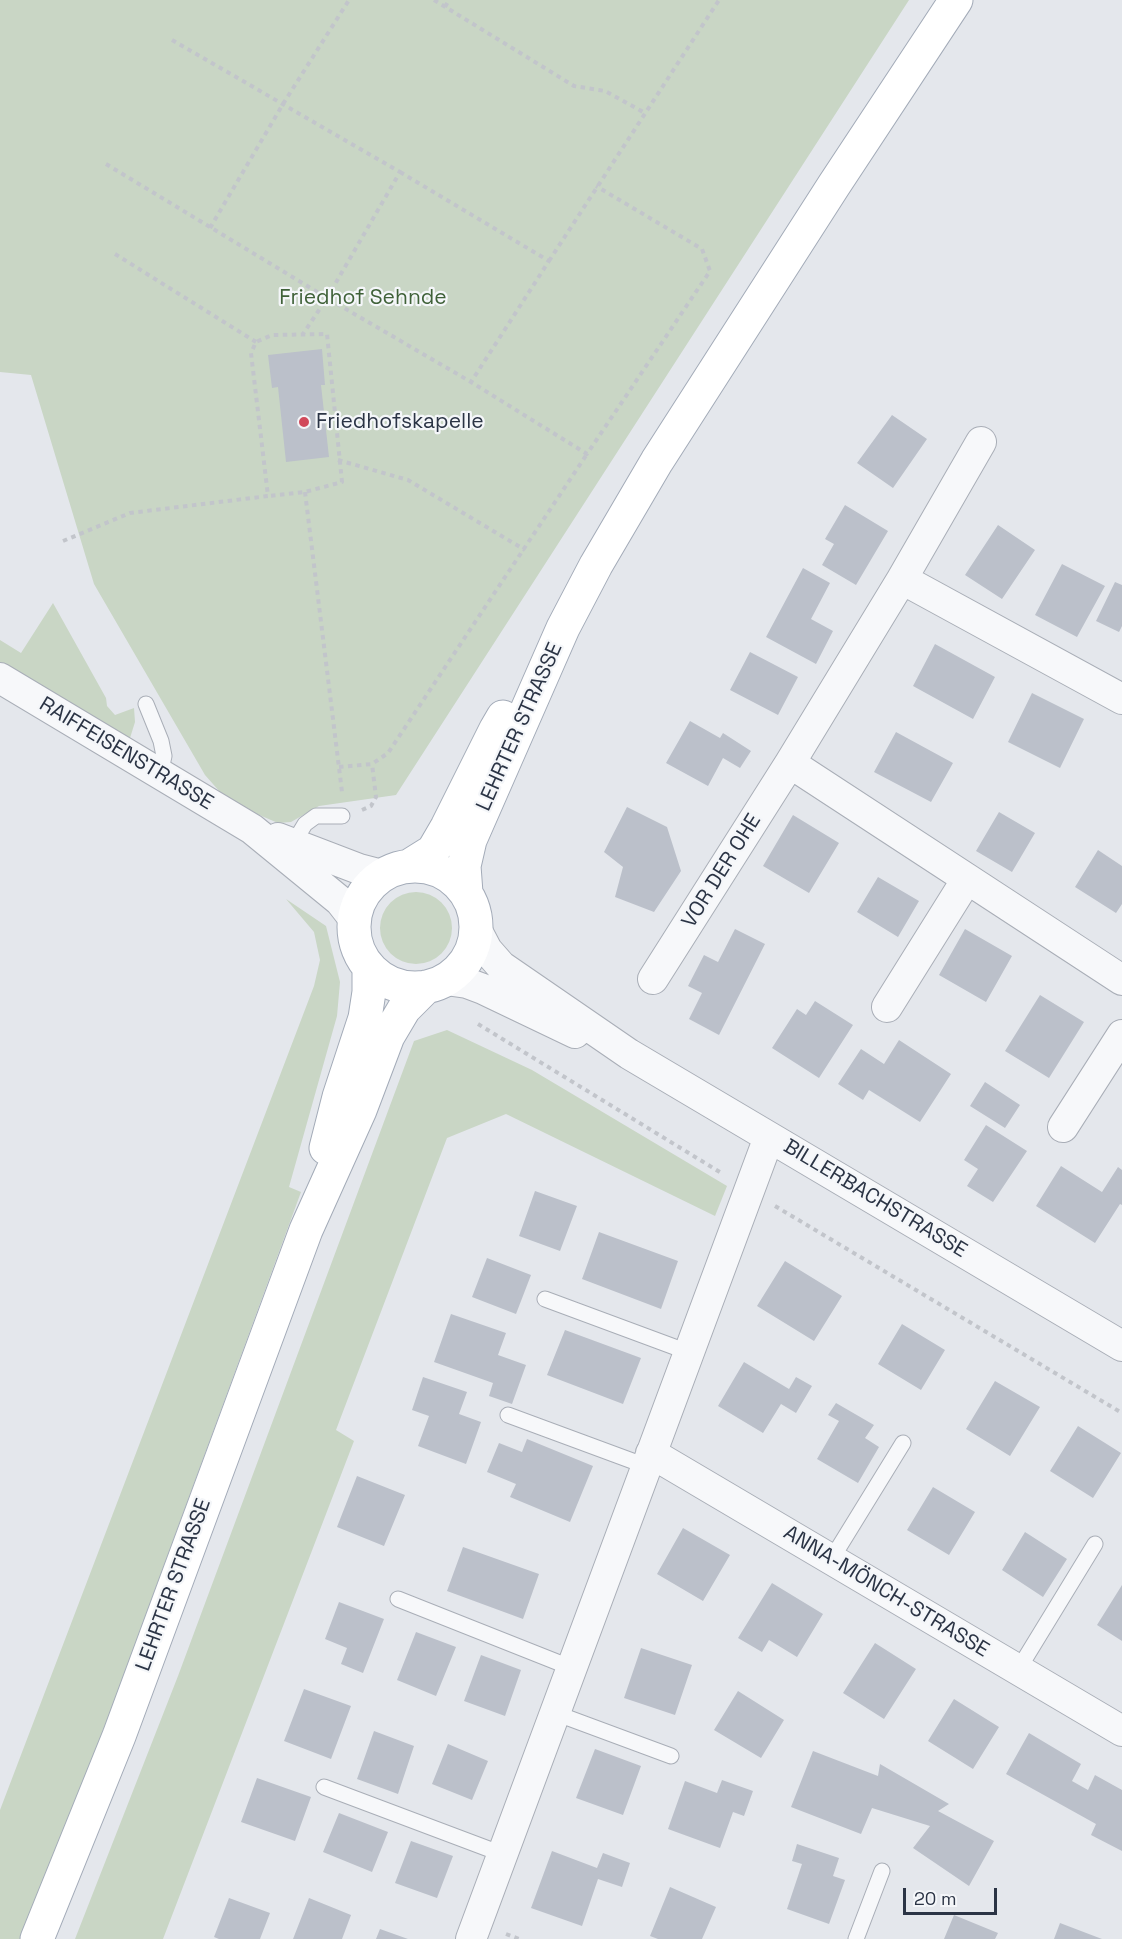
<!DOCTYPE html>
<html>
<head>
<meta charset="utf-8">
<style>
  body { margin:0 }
  #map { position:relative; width:1122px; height:1939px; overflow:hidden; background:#e4e7ec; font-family:"Space Grotesk",sans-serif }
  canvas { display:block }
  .scale { position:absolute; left:903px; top:1888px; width:94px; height:27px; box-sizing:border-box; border:3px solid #2b3445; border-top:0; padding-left:8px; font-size:18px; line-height:21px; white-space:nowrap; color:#2b3445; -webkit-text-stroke:4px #f4f6f9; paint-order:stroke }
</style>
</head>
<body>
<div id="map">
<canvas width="1122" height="1939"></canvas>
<div class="scale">20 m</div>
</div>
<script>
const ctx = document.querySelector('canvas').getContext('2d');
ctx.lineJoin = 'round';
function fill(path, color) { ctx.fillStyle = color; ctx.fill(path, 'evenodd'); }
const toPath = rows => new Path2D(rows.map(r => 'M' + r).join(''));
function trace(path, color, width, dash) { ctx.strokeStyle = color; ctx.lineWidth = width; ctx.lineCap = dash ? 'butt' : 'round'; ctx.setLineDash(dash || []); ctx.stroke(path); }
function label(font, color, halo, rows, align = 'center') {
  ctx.font = font + ' "Space Grotesk",sans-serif'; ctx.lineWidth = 4.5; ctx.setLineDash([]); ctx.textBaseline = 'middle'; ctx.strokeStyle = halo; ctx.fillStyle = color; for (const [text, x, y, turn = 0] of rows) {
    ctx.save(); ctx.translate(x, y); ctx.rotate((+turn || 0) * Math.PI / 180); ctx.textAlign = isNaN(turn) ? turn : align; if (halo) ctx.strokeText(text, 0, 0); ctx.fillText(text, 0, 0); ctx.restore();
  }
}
fill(toPath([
  [0,0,909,0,396,795,319,806,291,822,278,823,257,814,220,792,205,775,94,584,31,375,0,372],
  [53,603,106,698,107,706,115,715,134,708,135,722,130,738,111,732,0,665,0,640,21,653],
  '380 928a36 36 0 1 1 72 0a36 36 0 1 1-72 0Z',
  [286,899,326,926,340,982,337,1016,289,1187,301,1192,105,1726,20,1939,0,1939,0,1810,314,986,320,960,314,932],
  [447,1030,532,1070,727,1186,715,1216,506,1114,447,1138,336,1430,354,1441,163,1939,75,1939,178,1676,414,1041]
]), '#c9d6c5');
fill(toPath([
  [322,349,325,385,321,385,329,457,286,462,278,387,272,388,268,355],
  [892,415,927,439,893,488,857,463],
  [845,505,888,531,856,585,822,565,834,544,825,539],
  [998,525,1035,550,1002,599,965,575],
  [1062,564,1105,586,1077,637,1035,615],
  [803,568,830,583,811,619,833,631,816,664,766,637],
  [1115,582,1122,585,1122,626,1119,632,1096,621],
  [935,644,995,677,973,719,913,686],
  [750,652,798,677,778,715,730,690],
  [1032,693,1084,719,1060,768,1008,742],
  [690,721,720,738,723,733,751,751,740,768,723,758,708,786,666,763],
  [896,732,953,763,931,802,874,772],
  [627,807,667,827,681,871,654,912,615,897,623,867,604,852],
  [999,812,1035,833,1012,872,976,851],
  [793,815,839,843,809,893,763,866],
  [1098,850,1122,866,1122,904,1116,913,1075,887],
  [878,877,919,901,898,937,857,912],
  [735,929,765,944,719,1035,689,1019,702,993,688,986,704,955,718,962],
  [965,929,1012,956,986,1002,939,975],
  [1040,995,1084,1022,1049,1078,1005,1051],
  [815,1001,853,1025,819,1078,772,1048,797,1009,806,1015],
  [899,1040,951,1074,920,1122,869,1090,863,1100,838,1084,861,1049,884,1064],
  [985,1082,1020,1105,1005,1128,970,1106],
  [986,1125,1027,1151,993,1202,967,1186,978,1169,964,1160],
  [1061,1166,1102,1192,1118,1167,1122,1170,1122,1205,1120,1204,1095,1243,1036,1206],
  [535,1191,577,1206,560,1251,519,1236],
  [599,1232,678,1261,661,1309,582,1279],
  [487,1258,531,1275,516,1314,472,1297],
  [785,1261,842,1296,814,1341,757,1306],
  [451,1314,506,1333,498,1355,526,1365,512,1404,489,1396,493,1383,434,1362],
  [902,1324,945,1350,921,1390,878,1364],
  [565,1330,641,1358,623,1404,547,1375],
  [744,1362,789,1389,796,1377,812,1386,796,1413,781,1404,763,1433,718,1406],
  [423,1377,467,1392,459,1414,481,1422,466,1464,418,1446,429,1416,412,1410],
  [995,1381,1040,1407,1010,1456,966,1429],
  [836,1403,874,1425,865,1438,879,1447,858,1483,817,1459,839,1421,828,1415],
  [1078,1426,1121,1453,1093,1498,1050,1471],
  [527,1439,593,1466,570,1522,510,1497,516,1484,487,1472,499,1443,522,1452],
  [357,1476,405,1495,384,1546,337,1527],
  [933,1487,975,1512,949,1555,907,1530],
  [683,1528,730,1555,703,1601,657,1574],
  [1025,1532,1067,1559,1043,1597,1002,1570],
  [463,1547,539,1574,523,1619,447,1591],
  [772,1583,823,1614,797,1657,769,1640,762,1652,738,1638],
  [1122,1585,1122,1641,1097,1625],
  [339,1602,384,1619,363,1673,341,1664,347,1648,325,1639],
  [416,1632,456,1647,436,1696,397,1680],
  [875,1643,916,1669,884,1719,843,1693],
  [641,1648,692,1665,675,1715,624,1698],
  [481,1655,521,1670,505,1716,464,1701],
  [304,1689,351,1706,331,1759,284,1741],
  [738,1691,784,1720,761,1758,714,1730],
  [954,1699,999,1727,973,1769,928,1741],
  [374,1731,414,1746,398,1794,357,1779],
  [1029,1733,1081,1764,1072,1781,1088,1790,1095,1775,1122,1790,1122,1851,1091,1835,1096,1824,1006,1774],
  [448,1744,488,1761,472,1800,432,1784],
  [595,1749,641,1766,623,1815,576,1798],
  [813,1751,878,1776,880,1764,949,1804,938,1811,994,1841,969,1886,913,1848,930,1826,872,1808,861,1834,791,1807],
  [257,1778,311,1797,295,1841,241,1822],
  [722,1780,753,1791,744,1816,733,1812,720,1848,668,1829,685,1781,717,1793],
  [339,1813,388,1832,372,1872,323,1852],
  [411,1841,453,1856,437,1898,395,1883],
  [797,1844,839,1858,833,1876,845,1880,829,1924,787,1909,802,1864,792,1861],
  [552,1851,597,1868,603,1853,630,1863,622,1887,598,1879,582,1926,531,1908],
  [670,1887,716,1907,702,1939,658,1939,650,1936],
  [229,1898,270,1913,260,1939,219,1939,214,1937],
  [309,1898,351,1915,342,1939,293,1939],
  [954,1915,998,1933,995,1939,944,1939],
  [1060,1923,1102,1939,1054,1939],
  [380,1929,408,1939,376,1939]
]), '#bbc0ca');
const lane = toPath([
  [146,704,161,741,164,756,160,774],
  [293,844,305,824,316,816,342,816],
  [545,1299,688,1352],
  [508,1415,646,1466],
  [831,1560,903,1443],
  [398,1599,572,1668],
  [1018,1670,1095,1544],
  [555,1713,671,1756],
  [324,1787,502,1854],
  [856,1939,882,1871]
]);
const street = toPath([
  [902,579,1122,699],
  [0,678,252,829,340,901,354,919],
  [790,763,1122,980],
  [278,838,359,869,382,875],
  [476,929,487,950,501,966,629,1054,1122,1346],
  [653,979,790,763,902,579,981,442],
  [446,980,467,983,483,989,575,1033],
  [887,1007,967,879],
  [1063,1127,1122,1035],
  [651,1453,1122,1731],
  [471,1939,769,1137]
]);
const primary = toPath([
  [409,866,433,851,447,827,496,729,503,717],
  '354 927a61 61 0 1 1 122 0a61 61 0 1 1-122 0Z',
  [466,893,464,866,470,840,563,628,596,565,657,461,834,185,956,0],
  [326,1148,339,1097,365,1018,369,992,369,967],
  [37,1939,119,1736,306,1230,360,1110,388,1036,404,1009,426,987]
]);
trace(lane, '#a9aeb7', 17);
trace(street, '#a9aeb7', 32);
trace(primary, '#a3abb8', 35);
trace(toPath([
  [434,0,574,86,605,91,645,113],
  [445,7,449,0],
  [172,40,400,172,327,298,303,334],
  [106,164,327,298,471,382,587,454,710,271,702,249,596,186],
  [400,172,549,261,471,382],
  [210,228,283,104,349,0],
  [115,254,256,342],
  [549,261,719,0],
  [338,460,408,480,525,550],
  [305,492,342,792],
  [63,541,130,513,268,496,251,353,256,342,272,335,327,334,342,482,305,492,268,496],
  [339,767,372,764,388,753,587,454],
  [362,810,371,806,376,797,372,764],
  [478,1024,723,1174],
  [775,1206,1122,1413],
  [506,1934,519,1939]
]), '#c2c5cb', 4, [4.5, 4.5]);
trace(lane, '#f7f8fa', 15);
trace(street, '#f7f8fa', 30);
trace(primary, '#fff', 33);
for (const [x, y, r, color] of [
  [304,422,6,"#d1495b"]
]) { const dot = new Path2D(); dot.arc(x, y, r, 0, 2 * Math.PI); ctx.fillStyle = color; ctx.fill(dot); trace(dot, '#f4f6f9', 2); }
label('21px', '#3f6138', '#f4f6f9', [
  ["Friedhof Sehnde",363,298]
]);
label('21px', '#2b3445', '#f4f6f9', [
  ["Friedhofskapelle",316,422]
], 'left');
label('21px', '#2b3445', '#f4f6f9', [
  ["LEHRTER STRASSE",520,727,-66],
  ["RAIFFEISENSTRASSE",126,754,31],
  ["VOR DER OHE",722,871,-58],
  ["BILLERBACHSTRASSE",875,1199,31],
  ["LEHRTER STRASSE",174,1585,-70],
  ["ANNA-MÖNCH-STRASSE",886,1592,31]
]);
</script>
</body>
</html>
